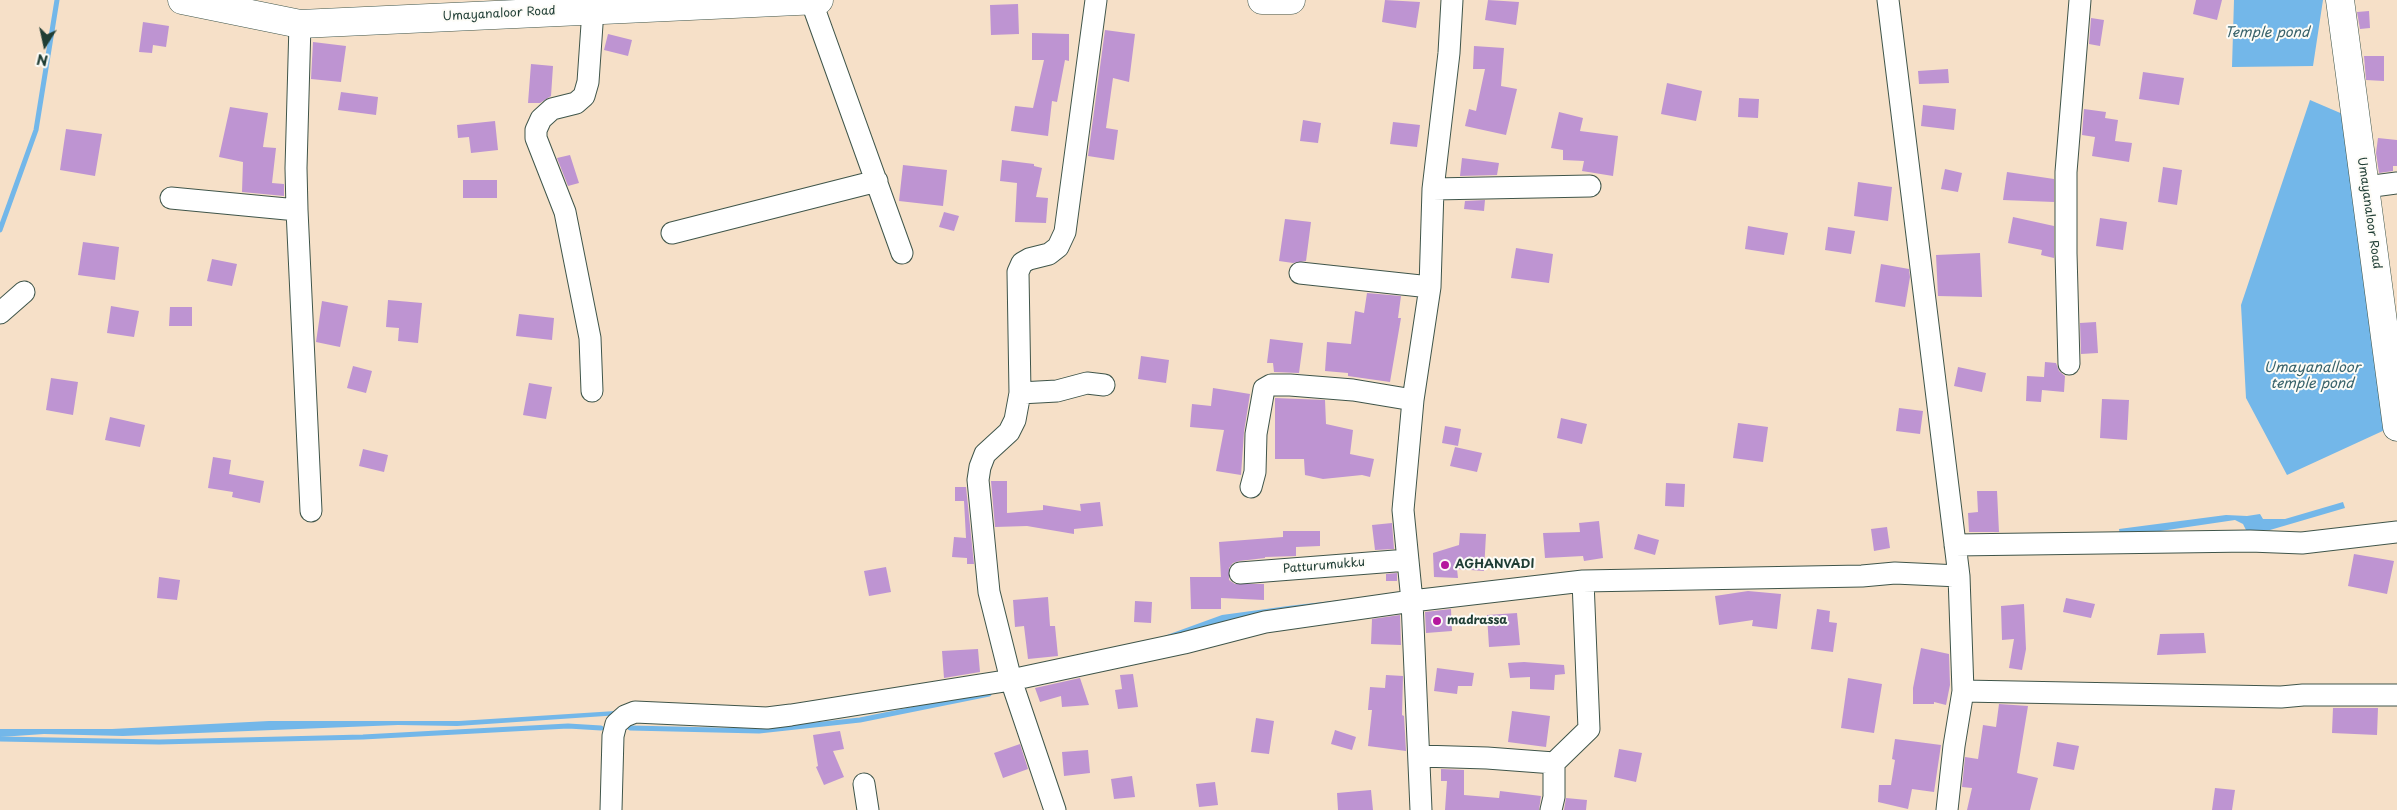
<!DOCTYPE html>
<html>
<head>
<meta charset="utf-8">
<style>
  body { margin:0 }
  #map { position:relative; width:2397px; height:810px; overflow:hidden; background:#f6e0c8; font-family:"Playpen Sans",sans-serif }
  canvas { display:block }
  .north { position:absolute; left:20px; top:20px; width:50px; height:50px; -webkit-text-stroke:4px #fdfcf7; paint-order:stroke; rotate:190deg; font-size:14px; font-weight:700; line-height:20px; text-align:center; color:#1f3d34 }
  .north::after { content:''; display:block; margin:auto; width:18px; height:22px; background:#1f3d34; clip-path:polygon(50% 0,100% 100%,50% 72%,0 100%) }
</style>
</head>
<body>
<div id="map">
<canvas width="2397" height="810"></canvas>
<div class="north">N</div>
</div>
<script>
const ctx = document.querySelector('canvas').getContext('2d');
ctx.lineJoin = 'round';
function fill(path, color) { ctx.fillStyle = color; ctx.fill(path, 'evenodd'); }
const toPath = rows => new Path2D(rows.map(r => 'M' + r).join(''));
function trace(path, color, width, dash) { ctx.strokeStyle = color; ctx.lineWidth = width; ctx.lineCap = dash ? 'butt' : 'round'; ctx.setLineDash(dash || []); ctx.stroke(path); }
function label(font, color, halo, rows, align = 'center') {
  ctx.font = font + ' "Playpen Sans",sans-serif'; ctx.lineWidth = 4; ctx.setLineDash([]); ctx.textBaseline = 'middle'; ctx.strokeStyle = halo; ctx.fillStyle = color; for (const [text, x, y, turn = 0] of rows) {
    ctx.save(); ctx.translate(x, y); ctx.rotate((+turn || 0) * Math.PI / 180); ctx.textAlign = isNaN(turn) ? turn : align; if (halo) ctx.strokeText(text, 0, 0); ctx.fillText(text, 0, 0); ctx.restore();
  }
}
fill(toPath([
  [2234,0,2323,0,2313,66,2232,67],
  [2310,100,2345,115,2387,429,2287,475,2246,398,2241,305],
  [2343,502,2345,508,2270,530,2257,530,2249,536,2243,524,2235,520,2120,537,2119,529,2226,515,2247,516,2260,514,2263,519,2285,519],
  [1402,593,1156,639,1222,615,1288,606],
  [631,710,620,715,457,726,398,725,123,736,44,734,0,737,0,729,112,729,269,721,459,721]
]), '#73b7e9');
trace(toPath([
  [0,230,36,130,57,0],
  [630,728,759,731,860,720,989,694],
  [0,739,159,742,363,737,568,726,601,728]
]), '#73b7e9', 5);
fill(toPath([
  [1385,0,1420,2,1416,28,1382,22],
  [1488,0,1519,2,1516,25,1485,20],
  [2196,0,2222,0,2217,20,2193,14],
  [1018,4,1019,34,991,35,990,5],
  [2369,11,2370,28,2360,29,2357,12],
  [2091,18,2104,20,2100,46,2089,44],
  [143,22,169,26,166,47,153,45,152,53,139,52],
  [1105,30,1135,34,1129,82,1113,78,1106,128,1118,130,1114,160,1088,156],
  [1032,33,1069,34,1069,61,1065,60,1057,102,1052,101,1048,136,1011,131,1015,106,1033,108,1044,60,1032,60],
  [608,34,632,40,628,56,604,50],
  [313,42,346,46,341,82,311,79],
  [1474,46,1504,48,1501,86,1517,89,1506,135,1465,126,1469,109,1476,111,1485,69,1473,69],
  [2364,56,2384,56,2384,81,2366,80],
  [531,64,553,66,551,96,540,103,528,103],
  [1948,69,1949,83,1919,84,1918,71],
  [2143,72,2184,78,2179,105,2139,99],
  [1667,83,1702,91,1696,121,1661,114],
  [341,92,378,97,376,115,338,110],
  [1739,98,1759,99,1758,118,1738,117],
  [1923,105,1956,109,1954,130,1921,126],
  [230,107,268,113,263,147,276,148,272,183,284,184,284,196,242,192,243,162,219,157],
  [2084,109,2106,112,2105,118,2118,120,2115,141,2132,143,2129,162,2092,156,2095,137,2082,135],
  [1559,112,1583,118,1580,131,1618,136,1613,176,1582,171,1584,161,1563,160,1563,150,1551,148],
  [1303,120,1321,123,1318,143,1300,141],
  [495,121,498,150,471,153,469,137,458,138,457,125],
  [1393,122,1420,125,1417,147,1390,144],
  [66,129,102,134,95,176,60,170],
  [2378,138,2397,140,2397,166,2393,166,2393,171,2379,173,2376,153],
  [570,155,579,183,568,186,557,158],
  [1462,158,1499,163,1497,175,1460,176],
  [1002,160,1034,164,1034,166,1042,168,1036,197,1048,198,1046,223,1015,222,1017,183,1000,181],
  [903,165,947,170,943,206,899,201],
  [2163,167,2182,170,2177,205,2158,202],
  [1945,169,1962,173,1958,192,1941,189],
  [2007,172,2054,179,2054,202,2003,200],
  [463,180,497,180,497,198,463,198],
  [1858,182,1892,187,1888,221,1854,216],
  [1485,200,1484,211,1464,209,1465,201],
  [944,212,959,216,954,231,939,227],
  [2013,217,2054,226,2054,258,2041,255,2042,250,2008,243],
  [2100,218,2127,222,2123,250,2096,246],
  [1285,219,1311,222,1306,261,1293,263,1279,261],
  [1748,226,1788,233,1784,255,1745,249],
  [1828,227,1855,231,1851,254,1825,250],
  [83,242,119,247,115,280,78,275],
  [1516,248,1553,254,1549,283,1511,278],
  [1980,253,1982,297,1938,296,1936,255],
  [212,259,237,264,232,286,207,281],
  [1881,264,1909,269,1910,277,1905,307,1875,302],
  [1367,293,1401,296,1398,318,1401,318,1390,382,1348,376,1348,373,1325,371,1327,342,1351,344,1355,311,1364,313],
  [388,300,422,303,418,343,398,341,399,328,386,327],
  [322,301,348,306,340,347,316,342],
  [111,306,139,311,134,337,107,333],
  [170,307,192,307,192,326,169,326],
  [519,314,554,318,552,340,516,336],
  [2096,322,2098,353,2081,354,2080,323],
  [1270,339,1303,343,1299,373,1274,372,1273,363,1267,363],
  [1141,356,1169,360,1166,383,1138,379],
  [2045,362,2056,363,2059,371,2065,376,2064,392,2042,390,2041,402,2026,401,2027,376,2044,377],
  [353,366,372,371,366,393,347,388],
  [1958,367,1986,373,1982,392,1954,386],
  [51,378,78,382,73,415,46,410],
  [529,383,552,387,546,419,523,415],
  [1213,388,1250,394,1244,432,1241,475,1216,471,1224,430,1190,427,1192,404,1211,406],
  [1275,398,1325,400,1326,424,1353,430,1350,454,1374,459,1370,477,1362,475,1323,479,1305,475,1304,459,1275,459],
  [2102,399,2129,400,2127,440,2100,438],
  [1899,408,1923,411,1920,434,1896,431],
  [110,417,145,425,140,447,105,440],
  [1561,418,1587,424,1582,444,1557,438],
  [1738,423,1768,427,1763,462,1733,458],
  [1445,426,1461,429,1458,446,1442,443],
  [1455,447,1482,453,1477,472,1450,466],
  [363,449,388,455,384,472,359,466],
  [213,457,231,460,229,474,264,481,260,503,232,497,233,492,208,488],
  [991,481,1007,481,1007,513,1043,510,1043,505,1081,511,1080,504,1100,502,1103,526,1074,529,1074,534,1027,526,995,527],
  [1666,483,1685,484,1684,507,1665,506],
  [955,487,966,487,974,564,967,564,967,558,952,557,954,537,966,538,964,501,955,501],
  [1977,491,1997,491,1999,532,1969,532,1968,513,1978,512],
  [1599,521,1603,558,1584,561,1583,556,1545,558,1543,533,1580,532,1579,523],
  [1392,523,1394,549,1375,550,1372,525],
  [1887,527,1890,548,1874,551,1871,529],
  [1283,531,1320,531,1320,546,1296,547,1296,556,1265,557,1265,558,1239,561,1233,563,1229,568,1229,580,1235,584,1264,584,1264,600,1221,598,1221,609,1191,609,1190,577,1221,577,1219,542,1283,537],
  [1460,533,1486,534,1484,571,1457,569,1458,578,1434,577,1433,553,1459,545],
  [1638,534,1659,540,1655,555,1634,549],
  [2354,554,2394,561,2387,594,2348,586],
  [886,567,891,592,869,596,864,571],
  [1397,573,1397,581,1386,581,1386,574],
  [159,577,180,580,177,600,157,598],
  [1748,591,1781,594,1777,629,1752,626,1753,620,1719,625,1715,596],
  [1048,597,1050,626,1055,626,1058,656,1028,659,1024,626,1015,627,1013,600],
  [2066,598,2095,604,2091,618,2063,612],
  [1135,601,1152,602,1151,623,1134,622],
  [2024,604,2026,649,2022,670,2009,668,2014,639,2002,640,2001,606],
  [1451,609,1452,631,1426,633,1425,612],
  [1817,609,1830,611,1829,622,1837,623,1833,652,1811,649],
  [1517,613,1520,645,1489,647,1487,615],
  [1400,615,1401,645,1371,644,1372,619],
  [2204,633,2206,653,2157,655,2160,634],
  [1921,648,1949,654,1950,685,1946,705,1934,702,1934,704,1913,704,1913,688],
  [978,649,980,672,944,678,942,651],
  [1524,662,1564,665,1565,674,1555,675,1554,690,1530,689,1530,677,1510,678,1508,663],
  [1437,668,1474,673,1472,686,1458,686,1457,694,1434,691],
  [1133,674,1138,707,1118,709,1115,690,1122,689,1120,675],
  [1386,675,1403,676,1402,715,1404,716,1406,751,1368,746,1372,710,1368,710,1370,687,1385,688],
  [1080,678,1089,705,1062,707,1061,696,1040,702,1035,688],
  [1848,678,1882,684,1874,733,1841,728],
  [1999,704,2028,706,2017,773,2038,778,2030,810,1967,810,1972,788,1962,787,1965,757,1978,759,1983,725,1996,727],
  [2333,708,2378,708,2377,735,2332,733],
  [1512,711,1550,716,1546,747,1508,742],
  [1256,718,1274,721,1269,754,1251,752],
  [1335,730,1356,737,1352,750,1331,744],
  [840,731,844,749,833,751,844,777,824,785,816,767,818,766,813,735],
  [1895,739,1941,745,1934,792,1912,789,1908,809,1878,802,1879,785,1891,785,1895,760,1892,759],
  [2057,742,2079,746,2074,770,2053,766],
  [1020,744,1028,769,1003,778,994,753],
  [1619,749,1642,753,1636,782,1614,777],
  [1088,750,1090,773,1064,776,1062,752],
  [1441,769,1464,770,1464,795,1499,798,1500,791,1541,796,1539,810,1445,810,1447,781,1441,781],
  [1132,776,1135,797,1114,799,1111,779],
  [1215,782,1218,805,1199,807,1196,784],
  [2215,788,2235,790,2232,810,2212,810],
  [1371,790,1373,810,1338,810,1337,793],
  [1566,798,1587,800,1586,810,1564,810]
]), '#be94d2');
const minor = toPath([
  [811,0,902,253],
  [2366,187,2397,183],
  [1433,189,1590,186],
  [171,198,297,210,296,168,300,24],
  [297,210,311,511],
  [672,233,877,181],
  [1300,273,1430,287],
  [0,313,24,292],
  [2069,364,2066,253,2066,172,2080,0],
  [592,391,590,338,565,212,536,138,536,130,541,119,552,109,576,103,584,96,588,82,593,10],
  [1020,393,1057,391,1087,383,1104,385],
  [1251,487,1255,472,1256,434,1264,389,1271,385,1290,385,1353,390,1413,400],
  [1955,545,2250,541,2302,543,2397,532],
  [1240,573,1408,560],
  [1963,691,2281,697,2303,695,2397,695],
  [1420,756,1487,758,1554,763,1554,797,1551,810],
  [1554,763,1589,729,1583,581],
  [864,784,868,810],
  [611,810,613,736,616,724,625,716,635,712,767,718,791,715,1011,680,1184,643,1265,622,1412,601,1583,581,1862,576,1895,573,1959,576,1888,0],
  [1055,810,1011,680,989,592,978,480,980,467,985,454,1009,432,1015,420,1020,393,1018,272,1022,263,1029,259,1049,254,1058,247,1065,232,1096,0],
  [1421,810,1412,601,1403,510,1413,400,1430,287,1433,189,1449,53,1452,0],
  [1947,810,1954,746,1963,691,1959,576]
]);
const major = toPath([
  [182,0,300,24,819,0],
  [1262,0,1291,0],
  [2340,0,2397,427]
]);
trace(minor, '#3f554a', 23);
trace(major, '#3f554a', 29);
trace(minor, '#fff', 21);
trace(major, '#fff', 28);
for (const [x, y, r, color] of [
  [1445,565,5,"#b5179e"],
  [1437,621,5,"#b5179e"]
]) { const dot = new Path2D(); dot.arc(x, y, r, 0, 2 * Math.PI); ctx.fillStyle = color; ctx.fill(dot); trace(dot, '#fdfcf7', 2); }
label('12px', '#1f3d34', '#fdfcf7', [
  ["Umayanaloor Road",499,14,-3],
  ["Umayanaloor Road",2369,213,82],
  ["Patturumukku",1324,566,-5]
]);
label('bold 12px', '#1f3d34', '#fdfcf7', [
  ["AGHANVADI",1455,565],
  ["madrassa",1447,621]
], 'left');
label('italic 14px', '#38626a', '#fdfcf7', [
  ["Temple pond",2267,33],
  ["Umayanalloor",2312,368],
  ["temple pond",2312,384]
]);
</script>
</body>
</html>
